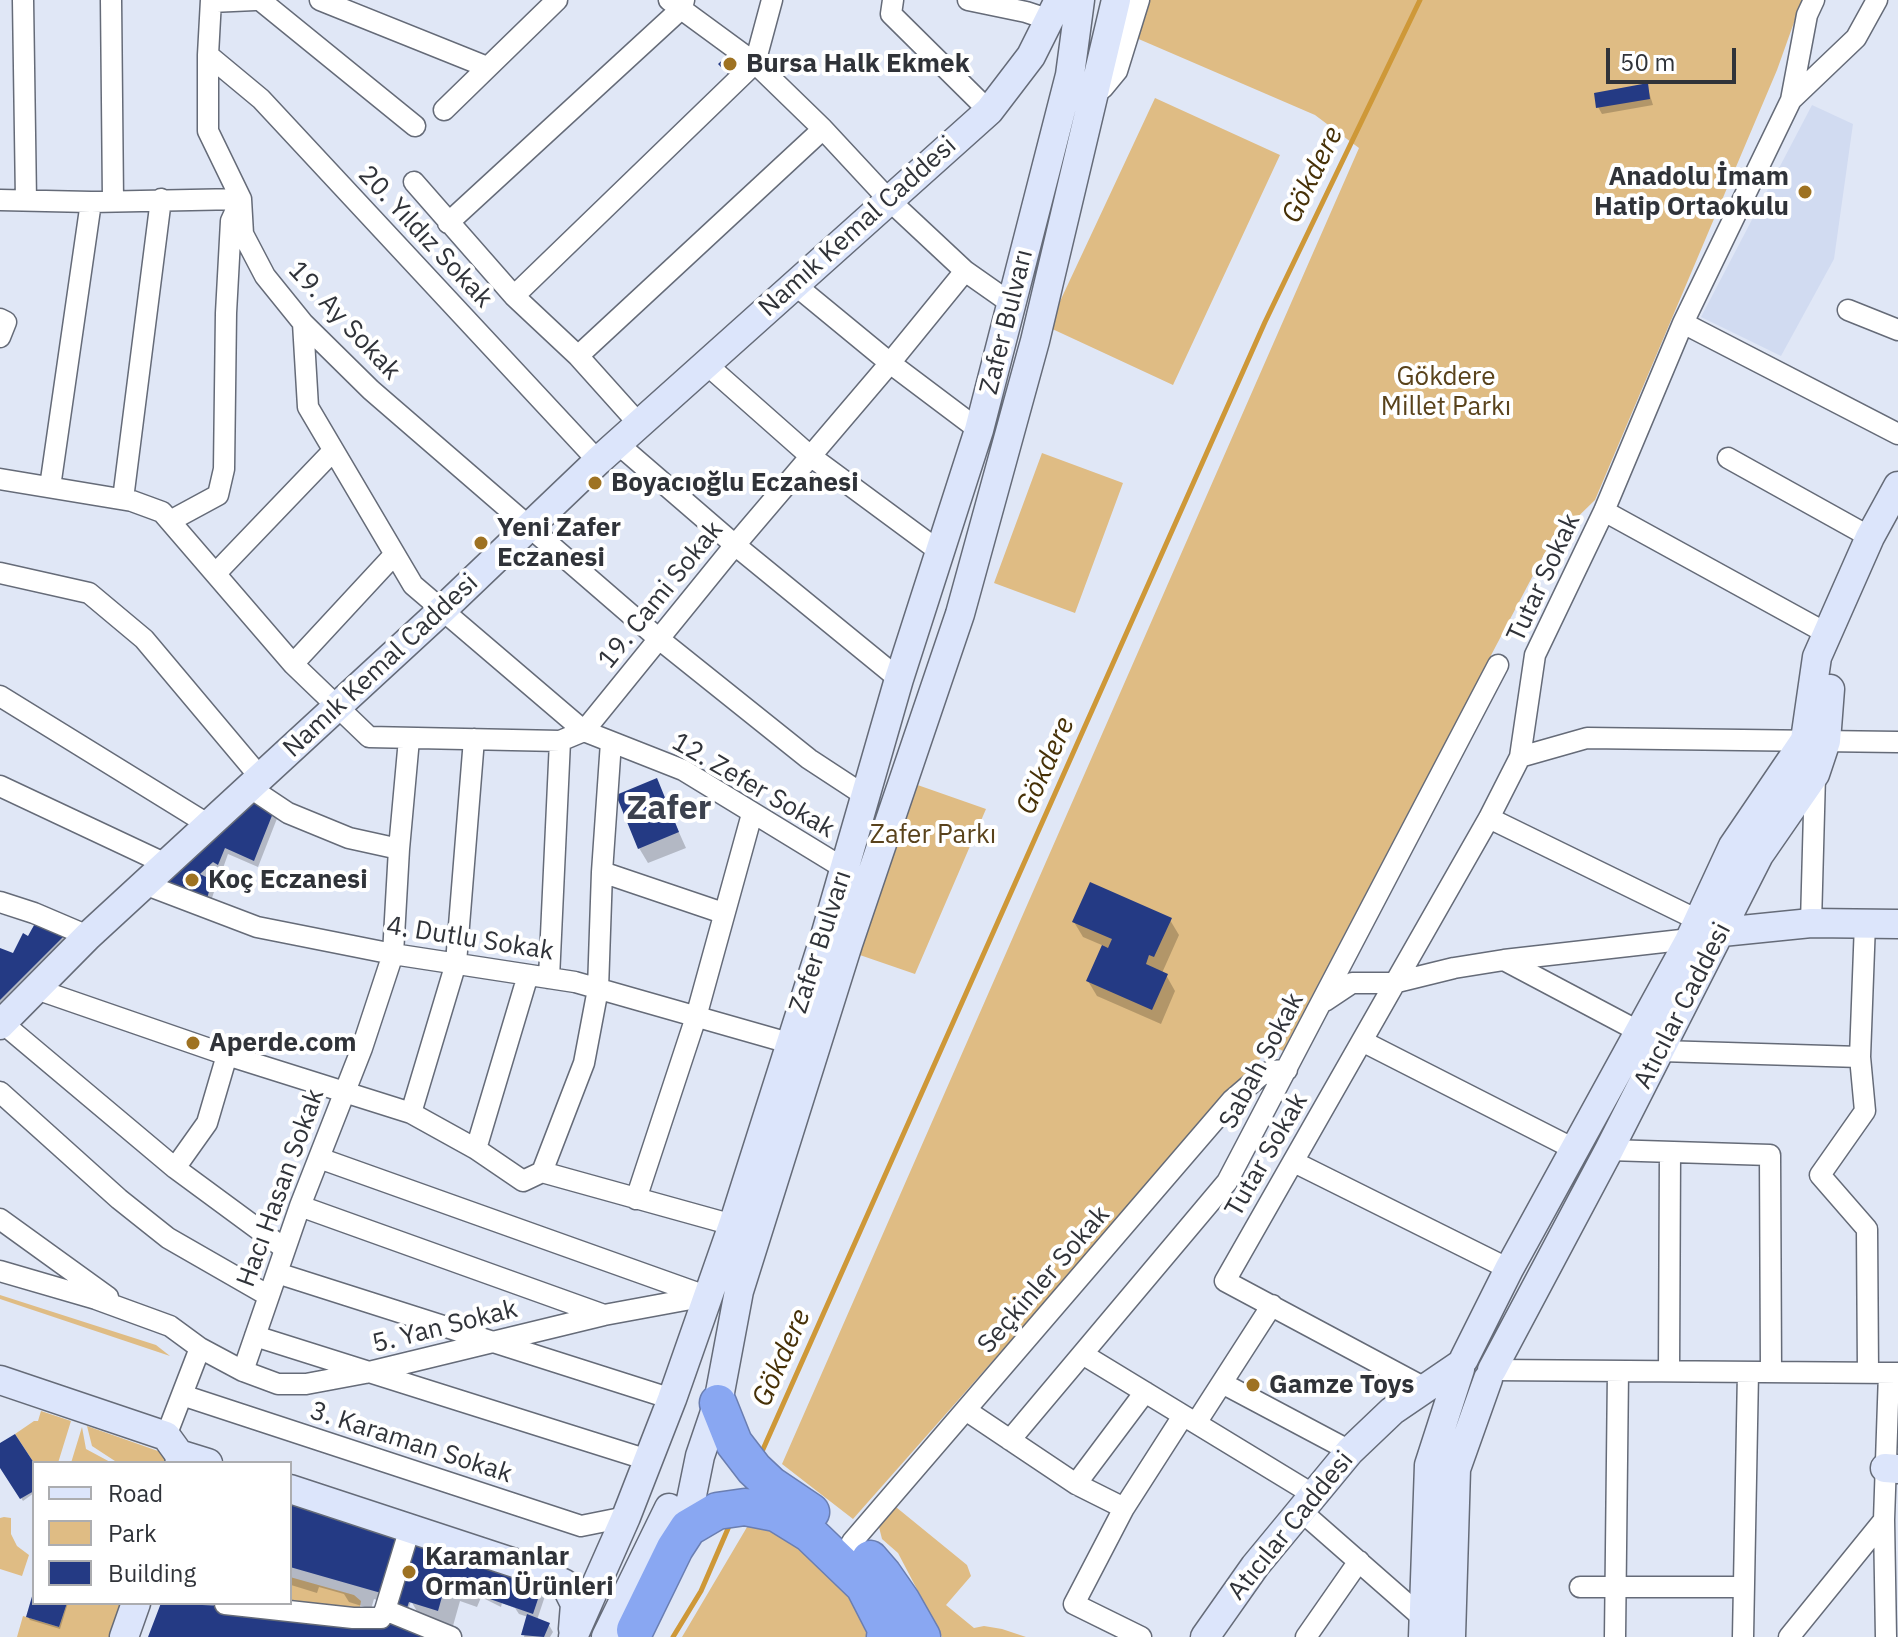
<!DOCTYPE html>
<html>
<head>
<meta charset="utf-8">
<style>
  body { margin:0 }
  #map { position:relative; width:1898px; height:1637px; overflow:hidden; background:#e0e7f6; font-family:"IBM Plex Sans",sans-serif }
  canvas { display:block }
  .legend { position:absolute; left:32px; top:1461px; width:260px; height:144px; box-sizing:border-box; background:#fff; border:2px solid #acadb0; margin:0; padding:10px 14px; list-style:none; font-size:24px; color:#303339 }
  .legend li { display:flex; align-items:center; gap:16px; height:40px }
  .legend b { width:40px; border:2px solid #acadb0 }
  .scale { position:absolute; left:1606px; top:48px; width:130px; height:36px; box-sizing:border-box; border:4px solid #303339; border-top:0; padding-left:10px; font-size:24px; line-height:28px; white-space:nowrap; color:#303339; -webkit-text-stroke:6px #fff; paint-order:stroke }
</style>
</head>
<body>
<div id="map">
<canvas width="1898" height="1637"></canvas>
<ul class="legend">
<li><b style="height:10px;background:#dce5fb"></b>Road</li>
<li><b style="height:22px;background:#dfbc84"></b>Park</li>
<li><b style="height:22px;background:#243a84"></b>Building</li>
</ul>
<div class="scale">50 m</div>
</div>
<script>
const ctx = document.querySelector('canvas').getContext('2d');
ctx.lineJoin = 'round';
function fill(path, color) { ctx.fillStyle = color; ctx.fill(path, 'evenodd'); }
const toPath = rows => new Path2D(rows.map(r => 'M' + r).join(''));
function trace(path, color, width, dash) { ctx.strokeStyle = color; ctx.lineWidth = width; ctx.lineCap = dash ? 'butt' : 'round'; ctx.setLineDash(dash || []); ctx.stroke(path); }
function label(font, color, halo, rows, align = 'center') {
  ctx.font = font + ' "IBM Plex Sans",sans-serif'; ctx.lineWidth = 8; ctx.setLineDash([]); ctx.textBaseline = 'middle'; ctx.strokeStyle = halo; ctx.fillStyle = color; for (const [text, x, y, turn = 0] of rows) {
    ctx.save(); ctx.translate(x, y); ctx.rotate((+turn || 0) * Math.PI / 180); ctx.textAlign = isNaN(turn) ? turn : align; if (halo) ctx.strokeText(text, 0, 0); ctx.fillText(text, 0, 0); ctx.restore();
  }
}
fill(toPath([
  [1812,105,1853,124,1834,259,1781,356,1701,317]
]), '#d1dbf1');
fill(toPath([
  [1127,0,1802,0,1777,70,1595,500,1549,545,1283,1051,1272,1045,853,1519,782,1464,1359,148,1315,115,1120,31],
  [1155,98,1280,155,1173,385,1048,327],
  [1042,453,1123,483,1075,613,994,583],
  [909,782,986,809,915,974,854,953],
  [0,1295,156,1345,170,1356,0,1299],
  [41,1411,71,1421,58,1463,34,1463,15,1434,34,1421,38,1421],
  [87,1426,158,1451,165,1454,172,1463,118,1463,92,1446],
  [82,1427,86,1449,112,1463,71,1463],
  [891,1503,967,1565,971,1576,946,1605,974,1628,984,1626,1002,1629,1026,1637,942,1637,898,1553,882,1539,877,1519],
  [4,1517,11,1518,11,1534,17,1546,29,1555,22,1576,0,1569,0,1518],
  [750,1522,772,1530,832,1565,869,1626,867,1637,682,1637],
  [290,1577,354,1595,361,1601,359,1613,290,1603],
  [67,1603,121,1603,109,1637,17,1637,23,1616,59,1627]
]), '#dfbc84');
fill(toPath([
  [1647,86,1653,105,1602,114,1598,107],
  [656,781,686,848,648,863,639,848],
  [248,796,278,816,258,867,228,854,222,871,218,868,206,879,215,889,210,904,164,886],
  [1170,920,1179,935,1162,973,1166,975,1175,991,1161,1024,1097,996,1088,981,1104,946,1083,937,1074,922],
  [66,935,70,941,0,1010,0,951,14,955,29,939],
  [0,1446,34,1467,34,1493,23,1501,0,1465],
  [290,1501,399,1535,387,1603,374,1599,371,1609,349,1602,344,1594,319,1587,317,1593,291,1585],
  [412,1539,547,1590,537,1620,549,1625,553,1632,550,1637,524,1637,528,1617,519,1614,515,1608,502,1603,501,1607,485,1599,482,1595,477,1607,460,1601,451,1633,425,1625,411,1601,407,1613,393,1608],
  [34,1598,34,1603,68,1603,60,1629,30,1620,28,1617],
  [173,1603,227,1603,150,1637]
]), '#0003');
trace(toPath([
  [760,1456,1265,322,1420,0],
  [673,1637,701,1591,730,1524]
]), '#ce9838', 5);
fill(toPath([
  [731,52,743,64,730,76,718,64],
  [1648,83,1650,99,1596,108,1594,93],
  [657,778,679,832,638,849,616,795],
  [248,794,275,808,254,861,225,848,218,865,213,862,200,874,212,880,207,899,158,879],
  [1090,882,1172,918,1154,957,1149,955,1146,964,1168,974,1152,1010,1086,981,1102,945,1108,948,1112,939,1072,922],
  [38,918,67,933,0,1000,0,948,13,953,23,933,28,936],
  [15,1434,34,1463,34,1491,20,1499,0,1468,0,1443],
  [290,1499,400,1533,381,1593,290,1567],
  [411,1536,544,1581,533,1614,487,1598,488,1596,479,1591,447,1579,438,1611,409,1602,406,1611,389,1605],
  [33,1593,34,1603,67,1603,59,1627,26,1617],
  [161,1603,223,1606,391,1623,426,1631,426,1637,148,1637],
  [527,1614,550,1623,544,1637,521,1635]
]), '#243a84');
const street = toPath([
  [23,0,26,200],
  [111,0,113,200],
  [211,0,208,55,208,131,241,199,243,234,265,276,303,323,371,390,659,639,809,759,867,797],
  [260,0,415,126],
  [320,0,487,67],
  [669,0,755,63,823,129,889,200,965,271,1012,304],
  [893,0,891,14,989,111],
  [968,0,1026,12,1050,20],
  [211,2,255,0],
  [208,55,261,99,598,461],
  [1094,93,1103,88,1117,71,1139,0],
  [1791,100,1856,38,1877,0],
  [444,110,557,0],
  [414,182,514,296,578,356,639,424],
  [0,200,91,202,241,199,231,221,226,313,224,469,218,495,170,521],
  [448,223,682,8,684,0],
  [794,284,890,363,979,430],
  [514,296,755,63,772,0],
  [1848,310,1898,330],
  [0,319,6,322,0,337],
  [303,323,308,407,413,585,584,731,683,770,845,869],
  [1683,323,1898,434],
  [578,356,823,129],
  [705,363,809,455,939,551],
  [618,444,735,545,899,679],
  [1728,458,1870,537],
  [0,479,132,501,162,512,293,664,369,737,560,741],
  [50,487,91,202],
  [123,499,161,199],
  [1604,511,1826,633],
  [217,572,333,451],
  [0,573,89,593,144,639,260,777],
  [293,664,394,555],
  [0,696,209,825],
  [1520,757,1587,738,1898,742],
  [0,786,166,864],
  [249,787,288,813,349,838,399,849],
  [1489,818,1708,925],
  [602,872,723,913],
  [144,884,257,927,393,954,575,982,789,1043],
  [0,902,34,913,88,936],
  [1811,923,1815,775],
  [1865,923,1860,1057,1865,1111,1820,1175,1867,1229,1868,1372],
  [1504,960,1638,1031],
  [549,978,560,741,584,731,735,545,890,363,965,271],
  [36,989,227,1055,411,1113,476,1149,523,1181,542,1172,733,1225],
  [1325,1001,1352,983,1393,983,1454,968,1504,960,1699,938],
  [0,1021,175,1168,285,1249],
  [1362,1041,1574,1149],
  [1661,1051,1860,1057],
  [0,1092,119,1199,168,1238,269,1296],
  [411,1113,456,963,474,739],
  [476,1149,528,975],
  [1609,1150,1770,1155,1771,1372],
  [319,1158,703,1295],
  [1294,1162,1509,1269],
  [175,1168,207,1123,227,1055],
  [542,1172,584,1063,598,989,602,872,611,742],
  [636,1199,696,1017,752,814],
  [300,1206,604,1315],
  [0,1219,108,1297],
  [0,1271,96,1299,170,1326,200,1348,243,1371,278,1384,306,1384,365,1373,604,1315,707,1296],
  [277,1273,672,1399],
  [255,1336,648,1460],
  [1084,1355,1314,1495],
  [1492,1370,1898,1373],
  [243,1371,300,1206,362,1048,393,954,399,849,409,739],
  [1669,1371,1670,1152],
  [1222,1383,1350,1451],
  [1425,1388,1225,1281,1489,818,1520,757,1535,655,1604,511,1683,323,1791,100,1807,15,1814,0],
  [182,1395,581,1526,626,1517],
  [967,1411,1076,1484,1124,1508],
  [1196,1423,1272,1305],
  [166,1436,200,1348],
  [1010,1440,1227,1182,1498,665],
  [1076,1484,1145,1392],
  [1301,1511,1423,1618,1433,1621],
  [410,1528,385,1610,451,1637],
  [852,1542,1232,1100,1260,1076,1271,1071,1287,1070],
  [1580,1587,1743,1587],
  [225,1604,353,1618,381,1618,385,1610],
  [1141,1637,1074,1604,1124,1508,1183,1416],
  [1306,1637,1359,1561],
  [1615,1637,1618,1371],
  [1743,1637,1748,1372],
  [1789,1637,1884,1520],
  [1886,1637,1884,1520,1889,1373]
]);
const secondary = toPath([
  [1722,932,1811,923,1898,924],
  [0,1025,88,936,441,611,598,461,989,111,1031,56,1059,0],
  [1464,1359,1509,1269,1689,941,1733,846,1805,740,1817,657,1870,537,1898,486],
  [1492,1370,1609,1150,1759,855,1815,774,1826,741,1830,689],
  [0,1380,166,1436,179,1454,180,1463],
  [179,1454,208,1463],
  [1885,1468,1898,1469],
  [290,1489,536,1570,565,1584,575,1604,573,1629],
  [672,1543,691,1500,700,1456,718,1403,739,1291,848,944,960,614,1035,341,1116,0],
  [124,1637,136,1603],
  [573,1637,626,1517,672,1399,733,1225,825,936,899,679,979,430,1070,75,1080,0],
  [606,1637,669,1508],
  [1205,1637,1255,1566,1350,1451,1392,1411,1461,1364],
  [1423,1637,1429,1465,1460,1369],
  [1451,1637,1456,1469,1488,1379]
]);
const highway = toPath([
  [718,1403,734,1443,754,1469,771,1485,811,1512],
  [870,1559,883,1574,901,1600,922,1637],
  [635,1630,675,1548,688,1528,717,1511,745,1507,776,1513,810,1534,864,1586,886,1629,885,1637]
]);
trace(street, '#656b78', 23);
trace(secondary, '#656b78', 31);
trace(highway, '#6a7eb1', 39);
trace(street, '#fff', 20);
trace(secondary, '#dce5fb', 28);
trace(highway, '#89a7f2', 36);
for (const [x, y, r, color] of [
  [730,64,8,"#9e7222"],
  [1805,192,8,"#9e7222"],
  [595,483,8,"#9e7222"],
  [481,543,8,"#9e7222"],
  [192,880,8,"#9e7222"],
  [193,1043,8,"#9e7222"],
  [1253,1385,8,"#9e7222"],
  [409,1572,8,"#9e7222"]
]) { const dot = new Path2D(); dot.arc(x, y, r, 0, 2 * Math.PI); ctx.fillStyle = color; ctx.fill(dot); trace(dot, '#fff', 3); }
label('bold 26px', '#303339', '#fff', [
  ["Bursa Halk Ekmek",746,64],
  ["Anadolu İmam",1789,177,"right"],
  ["Hatip Ortaokulu",1789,207,"right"],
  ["Boyacıoğlu Eczanesi",611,483],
  ["Yeni Zafer",497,528],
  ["Eczanesi",497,558],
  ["Koç Eczanesi",208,880],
  ["Aperde.com",209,1043],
  ["Gamze Toys",1269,1385],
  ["Karamanlar",425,1557],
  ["Orman Ürünleri",425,1587]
], 'left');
label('26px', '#303339', '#fff', [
  ["Namık Kemal Caddesi",858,227,-42],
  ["20. Yıldız Sokak",425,237,47],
  ["19. Ay Sokak",344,321,47],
  ["Zafer Bulvarı",1007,322,-76],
  ["Tutar Sokak",1544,578,-65],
  ["19. Cami Sokak",661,595,-51],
  ["Namık Kemal Caddesi",381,666,-43],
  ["12. Zefer Sokak",753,786,30],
  ["4. Dutlu Sokak",470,939,9],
  ["Zafer Bulvarı",821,942,-72],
  ["Atıcılar Caddesi",1683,1006,-63],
  ["Sabah Sokak",1262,1061,-62],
  ["Tutar Sokak",1267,1155,-60],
  ["Hacı Hasan Sokak",281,1188,-70],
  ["Seçkinler Sokak",1044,1280,-49],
  ["5. Yan Sokak",445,1327,-14],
  ["3. Karaman Sokak",411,1443,18],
  ["Atıcılar Caddesi",1291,1526,-51]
]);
label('26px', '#59421b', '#fff', [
  ["Gökdere",1446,377],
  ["Millet Parkı",1446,407],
  ["Zafer Parkı",933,835]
]);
label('italic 28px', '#463006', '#fff', [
  ["Gökdere",1313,175,-64],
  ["Gökdere",1046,766,-66],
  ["Gökdere",782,1358,-66]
]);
label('bold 34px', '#3c414e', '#fff', [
  ["Zafer",669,809]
]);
</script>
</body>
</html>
